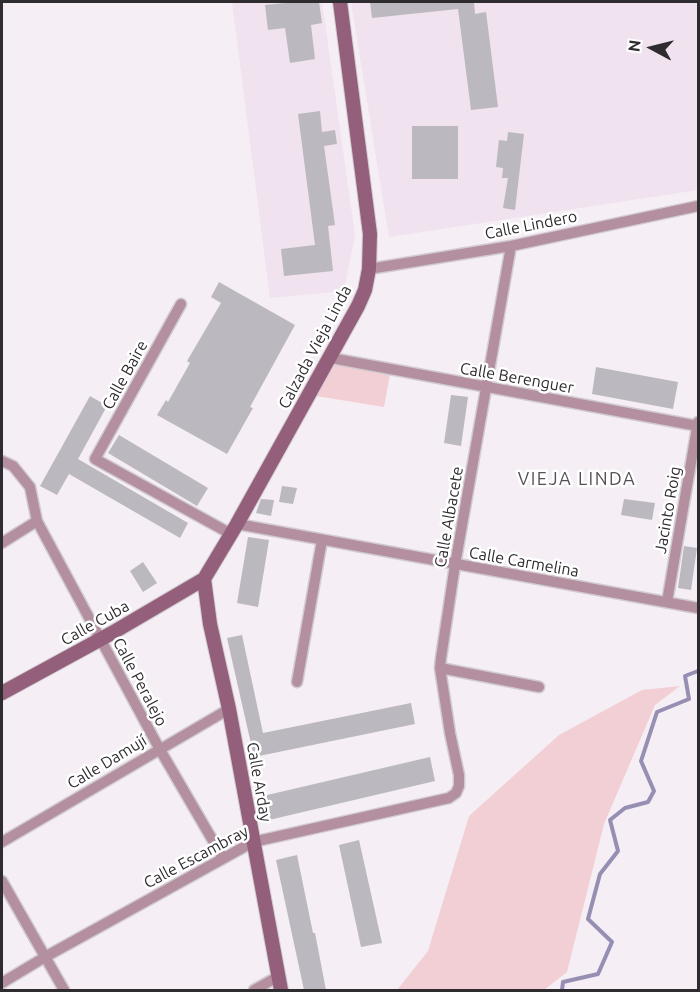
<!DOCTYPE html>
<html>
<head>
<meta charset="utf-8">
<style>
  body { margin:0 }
  #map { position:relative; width:700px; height:992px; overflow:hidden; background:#f5eef4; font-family:Ubuntu,sans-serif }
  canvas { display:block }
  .frame { position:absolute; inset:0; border:3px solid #2f2c2f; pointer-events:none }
  .north { position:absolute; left:622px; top:18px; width:60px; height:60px; -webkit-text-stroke:4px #fff; paint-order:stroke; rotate:277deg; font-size:16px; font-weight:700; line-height:24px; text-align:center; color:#2f2c2f }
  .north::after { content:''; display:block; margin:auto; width:21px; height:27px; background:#2f2c2f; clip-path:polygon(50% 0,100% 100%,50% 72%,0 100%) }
</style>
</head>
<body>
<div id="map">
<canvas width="700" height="992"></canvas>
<div class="frame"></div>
<div class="north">N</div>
</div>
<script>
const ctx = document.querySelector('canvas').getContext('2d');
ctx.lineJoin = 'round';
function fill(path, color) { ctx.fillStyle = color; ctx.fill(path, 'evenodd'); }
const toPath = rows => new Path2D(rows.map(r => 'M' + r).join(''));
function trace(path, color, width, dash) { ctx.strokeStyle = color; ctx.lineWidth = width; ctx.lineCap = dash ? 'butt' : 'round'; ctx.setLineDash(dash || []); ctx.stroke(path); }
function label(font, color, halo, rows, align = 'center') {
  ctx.font = font + ' Ubuntu,sans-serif'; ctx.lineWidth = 5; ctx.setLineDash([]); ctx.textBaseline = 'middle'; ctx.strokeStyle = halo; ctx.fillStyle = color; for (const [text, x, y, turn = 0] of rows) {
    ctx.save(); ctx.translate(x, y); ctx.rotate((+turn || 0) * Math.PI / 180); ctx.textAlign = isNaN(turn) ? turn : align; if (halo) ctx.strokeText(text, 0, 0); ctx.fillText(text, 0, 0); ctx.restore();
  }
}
fill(toPath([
  [232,2,322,2,355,235,344,291,270,298],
  [351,2,698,2,698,190,389,237]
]), '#f0e2ee');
fill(toPath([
  [332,363,390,374,384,407,316,396],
  [680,686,655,705,604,824,567,972,544,990,397,990,428,951,469,816,559,735,642,690]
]), '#f2cfd5');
trace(toPath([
  [562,990,563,982,598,974,612,942,588,919,600,874,618,851,610,820,625,808,648,802,654,791,641,761,657,712,689,699,685,676,698,671]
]), '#968fb3', 4);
fill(toPath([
  [295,2,319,2,322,23,311,25,315,59,290,63,285,28,268,30,265,5],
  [370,2,474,2,475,14,486,12,498,107,471,110,458,9,372,18],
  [320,111,322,132,335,130,337,144,324,146,335,225,328,226,333,271,284,276,281,249,315,245,298,114],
  [412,126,458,126,458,179,412,179],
  [508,132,524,134,515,210,503,208,508,178,502,178,503,168,496,167,499,140,507,141],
  [219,282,295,325,250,407,253,408,227,454,157,415,166,400,168,402,190,363,187,361,221,303,211,297],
  [596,367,678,382,673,409,592,394],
  [451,395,468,397,461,446,444,443],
  [90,396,107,406,78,459,188,523,180,538,69,474,57,495,40,486],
  [119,435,208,488,197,506,108,453],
  [282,486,297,488,293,504,279,502],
  [261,499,274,500,271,516,256,513],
  [624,499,655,503,652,520,621,515],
  [248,537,269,540,258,607,237,603],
  [684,546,697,548,691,590,678,588],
  [143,562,157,583,143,592,130,571],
  [242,635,263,733,411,703,415,724,254,757,227,638],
  [430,757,435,781,269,820,263,796],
  [359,840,382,943,361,947,339,845],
  [297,855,313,933,315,933,326,990,304,990,276,860]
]), '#bcb8bf');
const street = toPath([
  [369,269,511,246,698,206],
  [181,304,95,459,231,534],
  [331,358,698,426],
  [2,461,13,466,30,487,37,521,159,748,223,858],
  [237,524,698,608],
  [2,543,37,521],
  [667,602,698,422],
  [440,668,539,687],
  [297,682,322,540],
  [2,842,229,709],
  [2,881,64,990],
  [2,983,45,957,253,842,449,798,456,793,459,786,459,775,450,733,440,668,441,658,455,565,511,246],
  [254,990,279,976]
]);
const secondary = toPath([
  [204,579,210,624,229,709,281,990],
  [2,693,112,633,204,579,237,524,358,306,365,290,369,269,370,234,340,2]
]);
trace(street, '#d1cbd1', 13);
trace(secondary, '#d1cbd1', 16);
trace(street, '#b38fa0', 10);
trace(secondary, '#935f7a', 14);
label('16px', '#2f2c2f', '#fff', [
  ["Calle Lindero",531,225,-11],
  ["Calzada Vieja Linda",315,347,-62],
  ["Calle Baire",125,375,-61],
  ["Calle Berenguer",517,378,10],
  ["Jacinto Roig",668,510,-80],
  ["Calle Albacete",449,517,-80],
  ["Calle Carmelina",524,562,10],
  ["Calle Cuba",95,623,-29],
  ["Calle Peralejo",140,682,62],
  ["Calle Damují",107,762,-31],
  ["Calle Arday",259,782,80],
  ["Calle Escambray",196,857,-28]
]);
ctx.letterSpacing = '1.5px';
label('18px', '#575156', '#fff', [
  ["VIEJA LINDA",577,479]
]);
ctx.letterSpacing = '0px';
</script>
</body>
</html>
